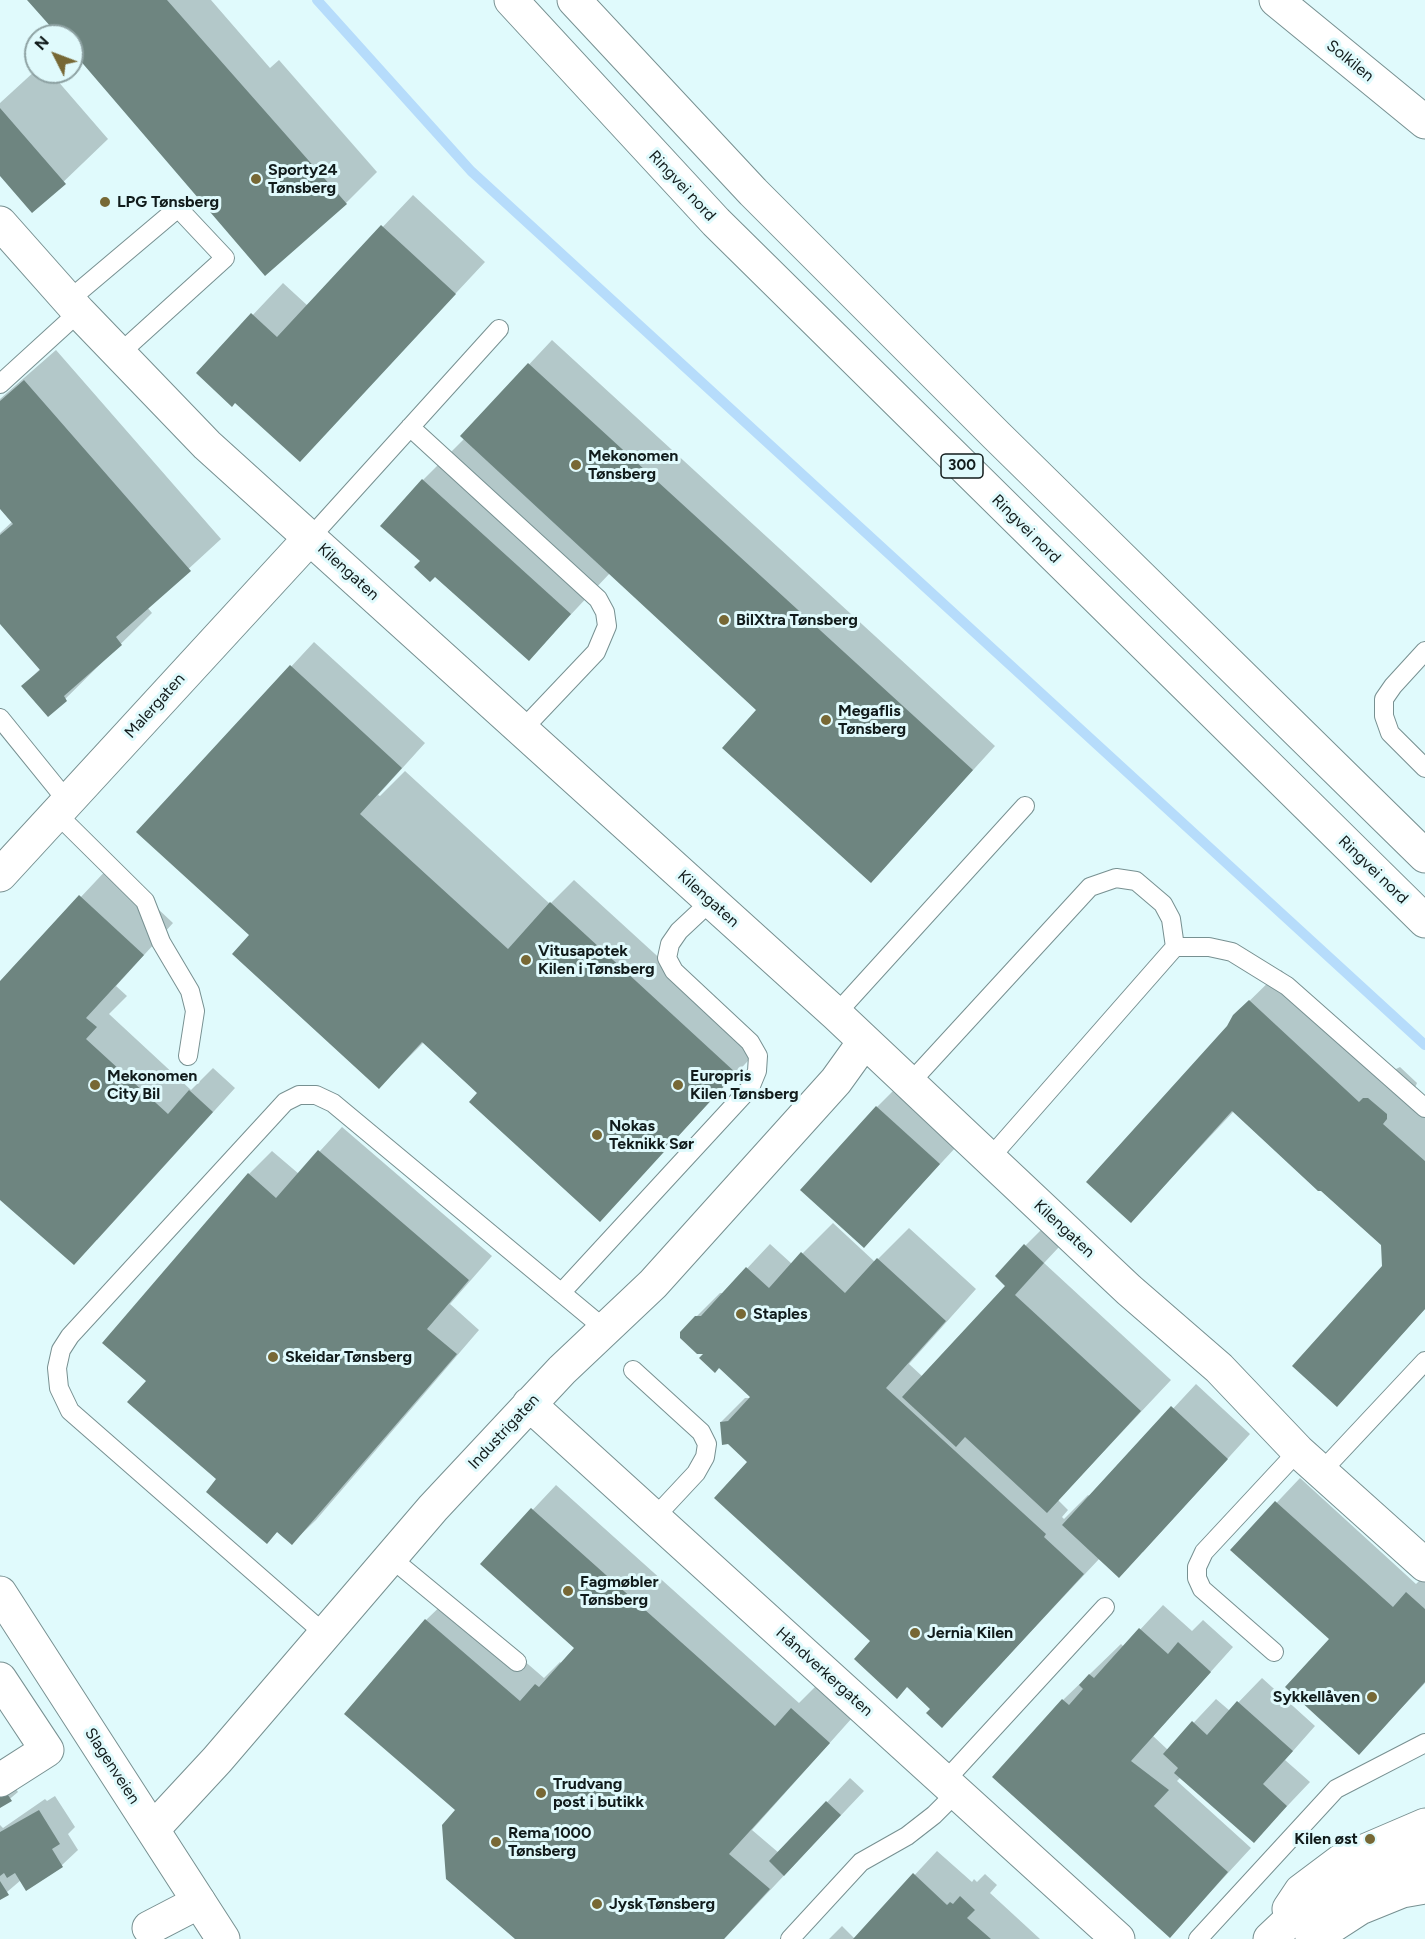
<!DOCTYPE html>
<html>
<head>
<meta charset="utf-8">
<style>
  body { margin:0 }
  #map { position:relative; width:1425px; height:1939px; overflow:hidden; background:#e0fafc; font-family:Figtree,sans-serif }
  canvas { display:block }
  .north { position:absolute; left:24px; top:24px; width:60px; height:60px; box-sizing:border-box; background:#e0fafc; border:2px solid #8da1a2; border-radius:50%; rotate:312deg; font-size:16px; font-weight:700; line-height:24px; text-align:center; color:#111b1b }
  .north::after { content:''; display:block; margin:auto; width:21px; height:27px; background:#776835; clip-path:polygon(50% 0,100% 100%,50% 72%,0 100%) }
</style>
</head>
<body>
<div id="map">
<canvas width="1425" height="1939"></canvas>
<div class="north">N</div>
</div>
<script>
const ctx = document.querySelector('canvas').getContext('2d');
ctx.lineJoin = 'round';
function fill(path, color) { ctx.fillStyle = color; ctx.fill(path, 'evenodd'); }
const toPath = rows => new Path2D(rows.map(r => 'M' + r).join(''));
function trace(path, color, width, dash) { ctx.strokeStyle = color; ctx.lineWidth = width; ctx.lineCap = dash ? 'butt' : 'round'; ctx.setLineDash(dash || []); ctx.stroke(path); }
function label(font, color, halo, rows, align = 'center') {
  ctx.font = font + ' Figtree,sans-serif'; ctx.lineWidth = 6; ctx.setLineDash([]); ctx.textBaseline = 'middle'; ctx.strokeStyle = halo; ctx.fillStyle = color; for (const [text, x, y, turn = 0] of rows) {
    ctx.save(); ctx.translate(x, y); ctx.rotate((+turn || 0) * Math.PI / 180); ctx.textAlign = isNaN(turn) ? turn : align; if (halo) ctx.strokeText(text, 0, 0); ctx.fillText(text, 0, 0); ctx.restore();
  }
}
fill(toPath([
  [29,0,211,0,270,68,279,60,377,172,346,203,72,49,72,36,61,36],
  [36,70,36,72,50,72,108,139,33,211,0,174,0,103],
  [413,195,485,262,300,460,235,401,198,373,283,283,308,306],
  [552,340,995,746,894,857,758,710,610,573,529,659,422,561,423,480,465,438,462,436],
  [56,350,221,539,147,607,152,613,49,715,23,686,41,668,0,621,0,533,13,521,0,507,0,399],
  [314,642,425,743,378,795,380,796,405,771,550,904,574,880,759,1049,600,1220,479,1093,424,1042,379,1087,258,927,138,832],
  [111,865,173,923,116,986,127,996,109,1014,191,1090,213,1068,235,1088,97,1240,0,1197,0,983],
  [1281,970,1390,1072,1400,1067,1417,1083,1413,1092,1425,1103,1425,1309,1337,1405,1384,1266,1383,1244,1234,1111,1131,1221,1234,1016],
  [908,1076,970,1132,864,1246,877,1107],
  [342,1127,492,1256,450,1304,479,1330,316,1520,292,1543,278,1531,267,1542,148,1381,249,1174,272,1151,299,1174],
  [1056,1215,1074,1231,1044,1263,1171,1380,1058,1500,1068,1510,1062,1517,1064,1519,1088,1495,1091,1497,1196,1384,1250,1434,1143,1552,1100,1558,942,1726,933,1709,872,1641,721,1422,745,1398,753,1398,706,1353,696,1317,720,1293,724,1293,770,1244,792,1264,833,1223,875,1262,909,1228,976,1289,909,1364,923,1377,1007,1286,1026,1245],
  [1300,1478,1416,1584,1425,1575,1425,1683,1359,1753,1331,1639,1232,1550],
  [556,1485,799,1703,816,1686,852,1718,752,1830,779,1853,850,1778,864,1791,724,1939,517,1939,457,1809,426,1620,450,1597,544,1678,560,1662,562,1664,576,1648,482,1564],
  [1163,1605,1192,1631,1203,1620,1233,1647,1153,1736,1168,1750,1216,1699,1230,1711,1262,1678,1315,1726,1285,1760,1310,1782,1254,1841,1181,1777,1177,1781,1251,1848,1170,1936,994,1777,1063,1700,1121,1644,1124,1647],
  [14,1786,18,1792,0,1807,0,1795],
  [55,1796,75,1827,68,1834,78,1850,62,1865,26,1888,21,1880,0,1898,0,1825,3,1828,45,1799,47,1801],
  [937,1851,972,1882,974,1879,977,1882,985,1874,997,1885,990,1893,1040,1939,829,1939,842,1926,855,1939]
]), '#0003');
trace(toPath([
  [317,0,471,171,1425,1045]
]), '#b6dcfb', 10);
fill(toPath([
  [27,0,167,0,347,204,265,276,72,51,72,36,59,36],
  [0,108,66,184,32,213,0,176],
  [381,225,456,294,300,462,235,403,232,407,196,373,251,313,277,337],
  [528,363,973,770,871,883,722,748,756,710,460,436],
  [24,380,191,571,116,637,122,645,64,696,67,701,48,717,21,686,40,670,0,624,0,535,13,524,0,509,0,401],
  [422,479,571,614,529,661,435,577,430,582,414,567,420,561,380,526],
  [290,665,402,768,360,814,508,949,550,902,736,1073,600,1222,469,1102,477,1093,422,1042,379,1089,232,954,249,935,136,832],
  [79,895,144,955,86,1018,97,1027,86,1039,168,1114,189,1090,213,1112,74,1265,0,1200,0,981],
  [1249,1000,1359,1102,1363,1098,1368,1098,1387,1114,1387,1119,1383,1124,1425,1161,1425,1309,1337,1407,1292,1366,1382,1266,1381,1245,1321,1191,1318,1191,1232,1111,1131,1223,1086,1182,1227,1026,1233,1015],
  [876,1106,940,1164,864,1248,800,1190],
  [318,1150,469,1280,427,1329,457,1354,292,1545,277,1532,267,1544,206,1492,216,1479,127,1402,146,1381,102,1343,248,1173,276,1198],
  [1024,1244,1044,1263,1015,1295,1141,1411,1047,1513,965,1437,956,1447,902,1397,1005,1286,995,1276],
  [801,1252,845,1293,877,1258,946,1321,886,1388,1046,1534,1044,1537,1084,1574,942,1728,926,1713,930,1709,907,1687,897,1699,854,1659,870,1641,714,1498,747,1462,728,1444,722,1445,720,1422,728,1421,750,1397,719,1368,715,1373,699,1358,703,1354,697,1354,680,1338,680,1332,695,1316,701,1316,746,1267,769,1288],
  [1171,1406,1228,1459,1119,1578,1062,1525],
  [1275,1501,1393,1607,1406,1592,1425,1609,1425,1682,1359,1755,1285,1687,1329,1639,1230,1550],
  [531,1508,775,1726,791,1708,830,1743,729,1854,770,1889,724,1939,515,1939,446,1879,442,1825,455,1810,344,1714,425,1619,520,1701,535,1684,539,1687,574,1648,480,1564],
  [1139,1628,1168,1654,1178,1642,1211,1672,1131,1761,1169,1790,1154,1806,1228,1872,1170,1938,992,1777,1062,1699,1069,1705,1083,1689,1079,1685,1089,1674,1094,1678],
  [1237,1701,1293,1751,1263,1784,1287,1806,1254,1843,1174,1773,1178,1768,1163,1754,1192,1721,1207,1735],
  [6,1792,12,1801,0,1808,0,1796],
  [826,1801,841,1815,784,1876,769,1861],
  [39,1810,60,1844,52,1849,63,1867,26,1891,15,1873,7,1878,4,1873,0,1876,0,1832],
  [913,1873,947,1905,950,1902,953,1904,960,1896,975,1910,967,1918,991,1939,853,1939],
  [0,1881,9,1895,0,1900]
]), '#6e8580');
const lane = toPath([
  [69,300,178,208,225,258,119,354],
  [0,384,79,312],
  [410,427,598,599,605,612,607,626,596,652,522,730],
  [310,538,499,329],
  [1425,651,1393,686,1384,699,1384,716,1390,733,1425,768],
  [0,718,68,802],
  [57,814,145,901,161,942,190,991,195,1011,188,1056],
  [1175,947,1209,947,1232,952,1287,986,1425,1108],
  [836,1014,1025,806],
  [909,1084,1090,887,1116,878,1136,881,1163,904,1171,919,1175,947,989,1159],
  [561,1293,750,1088,757,1071,758,1056,750,1042,674,971,667,958,670,944,679,931,710,902],
  [633,1370,701,1432,707,1444,705,1457,696,1473,654,1518],
  [1321,1472,1425,1361],
  [391,1558,517,1662],
  [326,1635,70,1411,59,1388,57,1368,61,1350,70,1336,274,1114,285,1102,299,1095,316,1095,333,1103,606,1330],
  [1274,1652,1202,1589,1197,1578,1197,1567,1204,1552,1298,1451],
  [945,1781,1105,1607],
  [790,1939,861,1862,907,1836,934,1815,957,1792],
  [1198,1939,1336,1789,1425,1743]
]);
const street = toPath([
  [1276,0,1425,122],
  [0,223,79,312,207,445,836,1014,1129,1290,1219,1368,1298,1451,1425,1565],
  [0,875,310,538],
  [529,1404,1118,1939],
  [0,1679,47,1750,0,1780],
  [153,1829,217,1760,433,1508,562,1370,653,1284,836,1081,864,1042],
  [1289,1909,1301,1891,1341,1861,1425,1825],
  [149,1928,199,1902]
]);
const secondary = toPath([
  [0,1593,223,1939],
  [1270,1939,1306,1905,1348,1879,1393,1861,1425,1854],
  [1312,1939,1360,1908,1402,1891,1425,1887]
]);
const primary = toPath([
  [511,0,716,222,1425,921],
  [574,0,753,192,996,435,1425,856]
]);
trace(lane, '#779091', 20);
trace(street, '#779091', 35);
trace(secondary, '#779091', 35);
trace(primary, '#779091', 35);
trace(lane, '#fff', 18);
trace(street, '#fff', 33);
trace(secondary, '#fff', 33);
trace(primary, '#fff', 33);
for (const [x, y, r, color] of [
  [256,179,6,"#776835"],
  [105,202,6,"#776835"],
  [576,465,6,"#776835"],
  [724,620,6,"#776835"],
  [826,720,6,"#776835"],
  [526,960,6,"#776835"],
  [95,1085,6,"#776835"],
  [678,1085,6,"#776835"],
  [597,1135,6,"#776835"],
  [741,1314,6,"#776835"],
  [273,1357,6,"#776835"],
  [568,1591,6,"#776835"],
  [915,1633,6,"#776835"],
  [1372,1697,6,"#776835"],
  [541,1793,6,"#776835"],
  [1370,1839,6,"#776835"],
  [496,1842,6,"#776835"],
  [597,1904,6,"#776835"]
]) { const dot = new Path2D(); dot.arc(x, y, r, 0, 2 * Math.PI); ctx.fillStyle = color; ctx.fill(dot); trace(dot, '#e0fafc', 2); }
for (const [x, y, w] of [
  [962,466,42]
]) { const box = new Path2D(); box.roundRect(x - w / 2, y - 12, w, 24, 4.5); ctx.fillStyle = '#e0fafc'; ctx.fill(box); trace(box, '#111b1b', 1.5); }
label('bold 15px', '#111b1b', null, [
  ["300",962,466]
]);
label('16px', '#111b1b', '#e0fafc', [
  ["Solkilen",1350,61,39],
  ["Ringvei nord",682,186,47],
  ["Ringvei nord",1026,529,45],
  ["Kilengaten",348,572,42],
  ["Malergaten",155,706,-48],
  ["Ringvei nord",1373,870,44],
  ["Kilengaten",708,899,42],
  ["Kilengaten",1064,1229,43],
  ["Industrigaten",504,1432,-47],
  ["Håndverkergaten",824,1672,42],
  ["Slagenveien",112,1766,57]
]);
label('bold 16px', '#111b1b', '#e0fafc', [
  ["Sporty24",268,170],
  ["Tønsberg",268,188],
  ["LPG Tønsberg",117,202],
  ["Mekonomen",588,456],
  ["Tønsberg",588,474],
  ["BilXtra Tønsberg",736,620],
  ["Megaflis",838,711],
  ["Tønsberg",838,729],
  ["Vitusapotek",538,951],
  ["Kilen i Tønsberg",538,969],
  ["Mekonomen",107,1076],
  ["City Bil",107,1094],
  ["Europris",690,1076],
  ["Kilen Tønsberg",690,1094],
  ["Nokas",609,1126],
  ["Teknikk Sør",609,1144],
  ["Staples",753,1314],
  ["Skeidar Tønsberg",285,1357],
  ["Fagmøbler",580,1582],
  ["Tønsberg",580,1600],
  ["Jernia Kilen",927,1633],
  ["Sykkellåven",1360,1697,"right"],
  ["Trudvang",553,1784],
  ["post i butikk",553,1802],
  ["Rema 1000",508,1833],
  ["Tønsberg",508,1851],
  ["Kilen øst",1358,1839,"right"],
  ["Jysk Tønsberg",609,1904]
], 'left');
</script>
</body>
</html>
